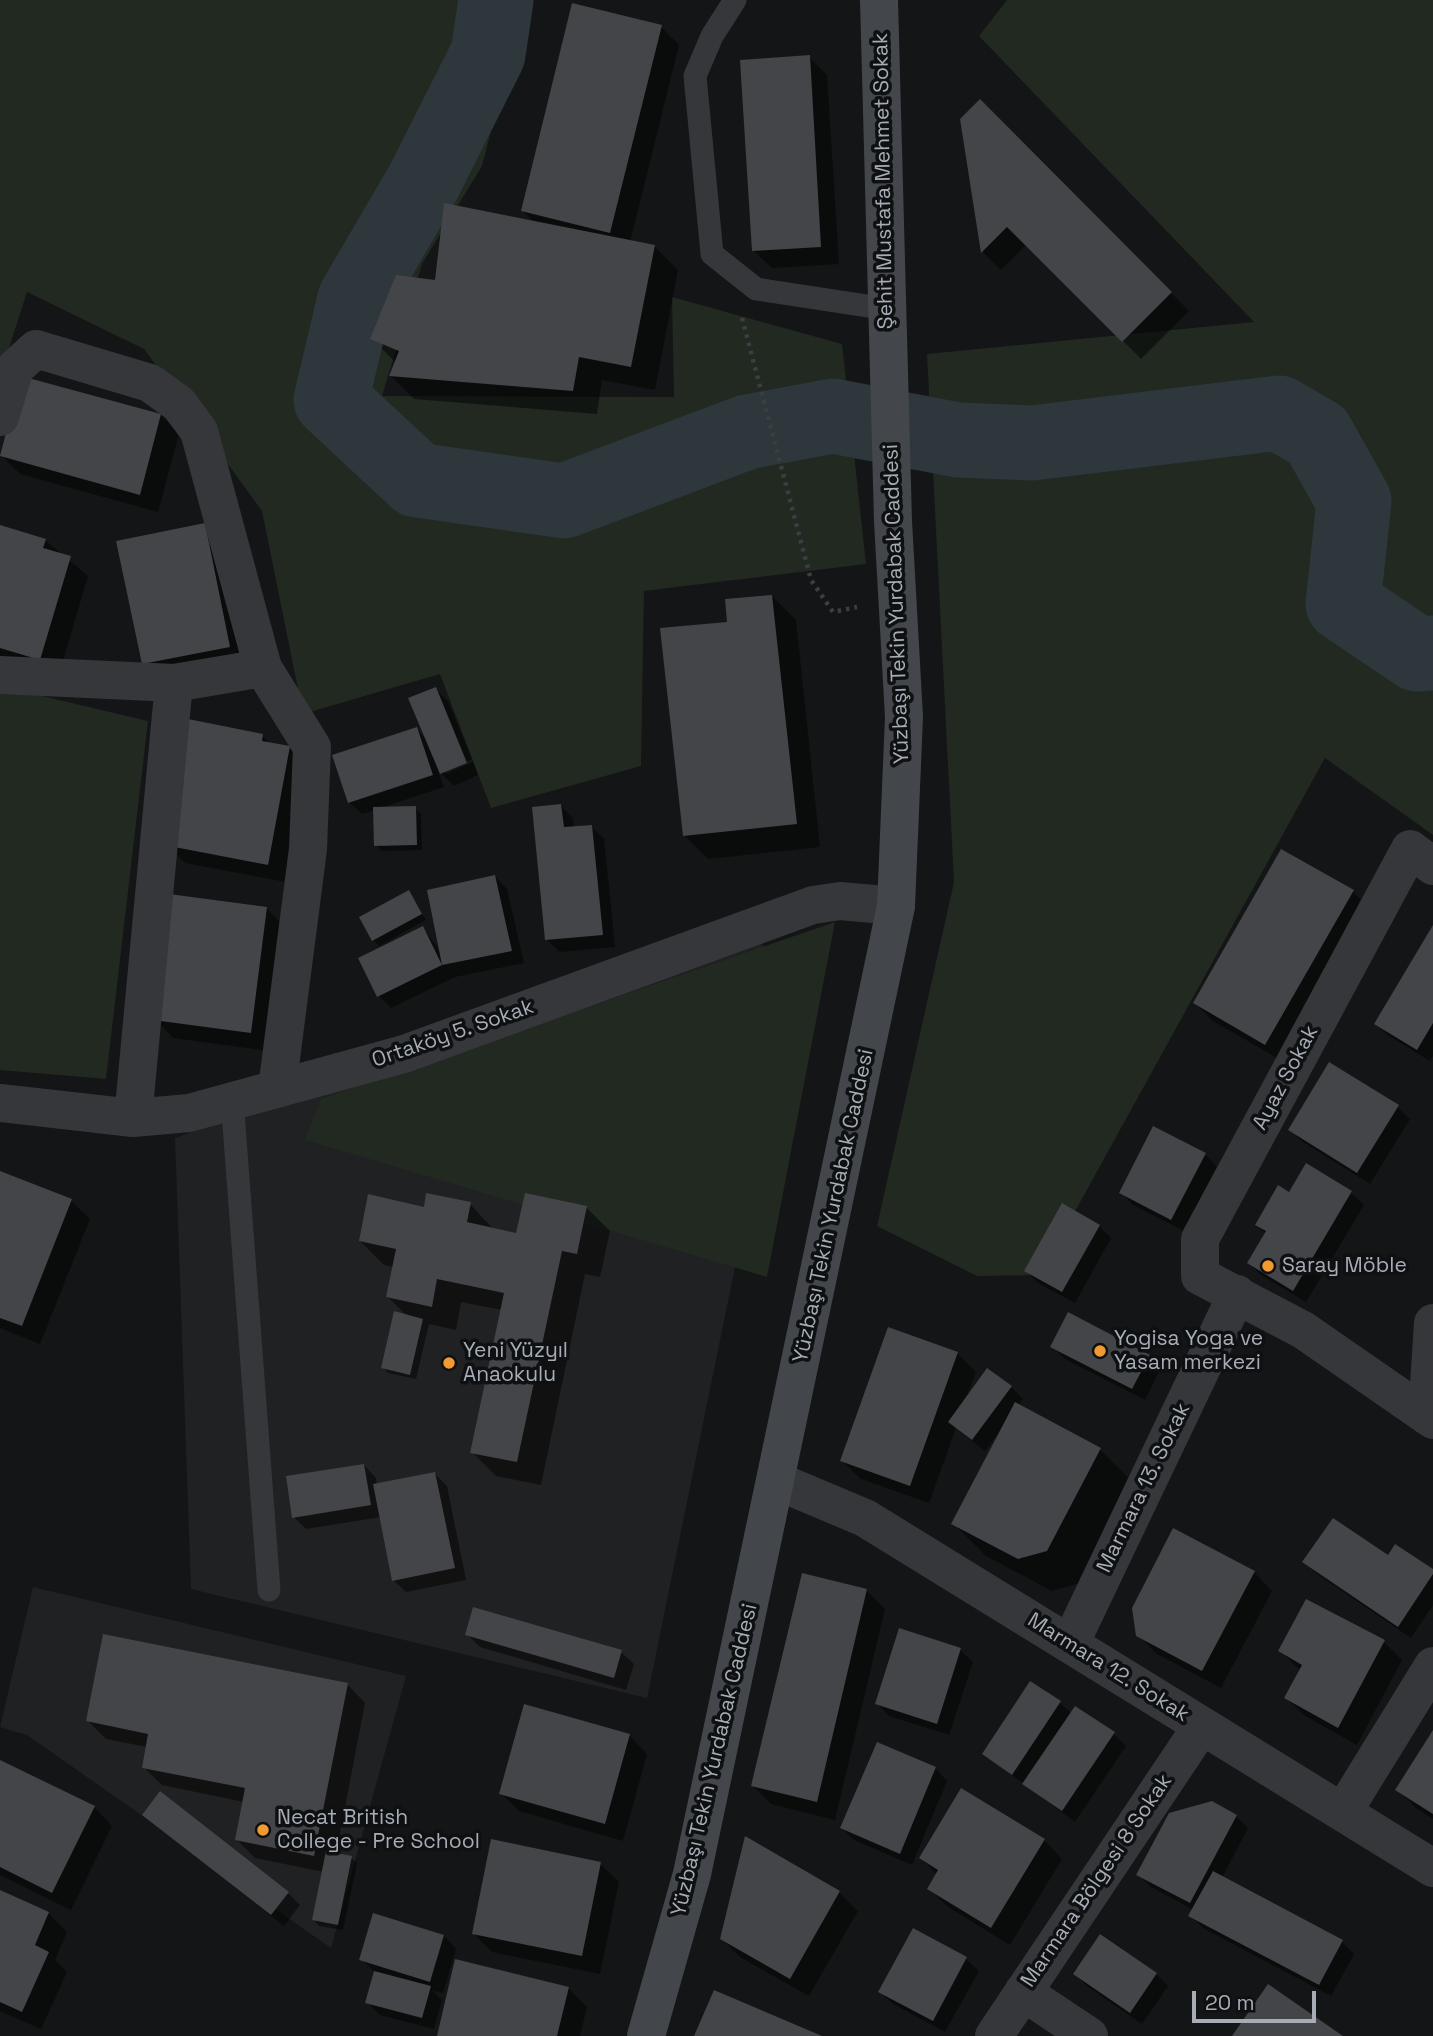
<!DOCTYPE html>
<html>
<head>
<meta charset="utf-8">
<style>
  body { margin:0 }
  #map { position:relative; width:1433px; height:2036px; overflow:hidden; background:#141516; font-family:"Space Grotesk",sans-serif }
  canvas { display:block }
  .scale { position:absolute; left:1192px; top:1991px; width:124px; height:32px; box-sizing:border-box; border:4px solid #a6adb6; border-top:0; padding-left:9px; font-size:21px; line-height:24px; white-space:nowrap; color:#a6adb6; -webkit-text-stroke:5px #0f1011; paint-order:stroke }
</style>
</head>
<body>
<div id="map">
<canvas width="1433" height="2036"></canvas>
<div class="scale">20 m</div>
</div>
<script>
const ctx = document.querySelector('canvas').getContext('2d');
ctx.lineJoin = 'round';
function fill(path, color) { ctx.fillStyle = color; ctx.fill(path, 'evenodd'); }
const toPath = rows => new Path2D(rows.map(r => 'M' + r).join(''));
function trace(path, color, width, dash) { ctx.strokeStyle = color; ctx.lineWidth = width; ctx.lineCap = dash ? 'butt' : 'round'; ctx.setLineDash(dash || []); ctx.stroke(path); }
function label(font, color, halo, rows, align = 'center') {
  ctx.font = font + ' "Space Grotesk",sans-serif'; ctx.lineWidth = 7; ctx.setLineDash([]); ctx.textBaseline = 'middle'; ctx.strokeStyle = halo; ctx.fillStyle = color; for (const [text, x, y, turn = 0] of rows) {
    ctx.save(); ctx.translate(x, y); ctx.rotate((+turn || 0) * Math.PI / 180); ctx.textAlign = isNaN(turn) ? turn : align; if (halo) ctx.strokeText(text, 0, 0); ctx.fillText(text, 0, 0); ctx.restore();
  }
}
fill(toPath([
  [750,934,795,973,647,1698,191,1589,175,1138],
  [33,1587,406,1676,331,1948,27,1735,0,1727]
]), '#202123');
fill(toPath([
  [0,0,521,0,520,17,482,166,422,264,382,396,674,397,672,297,842,344,866,564,644,591,641,766,491,808,440,674,303,714,262,511,144,349,27,292,0,376],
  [1007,0,1433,0,1433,835,1325,758,1040,1275,977,1276,877,1226,954,882,927,354,1254,322,979,36],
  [0,686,148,721,106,1079,0,1070],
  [835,922,767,1277,305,1140,321,1099]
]), '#212921');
fill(toPath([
  [661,27,679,45,630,242,654,246,678,270,655,390,602,380,597,414,414,399,391,376,396,363,372,339,437,282,535,223,522,210],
  [809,57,827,75,839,264,772,268,753,250],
  [980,101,1189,311,1141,359,1027,244,1001,270,983,252,961,120],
  [161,415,179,434,158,512,20,474,2,456],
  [204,525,247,665,144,664],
  [0,526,45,540,88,576,58,678,0,660],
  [772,596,796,620,820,847,708,859,684,835,729,623],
  [435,689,448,701,472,759,445,770,445,774,473,762,478,775,454,786,438,770,444,787,380,808,415,808,421,814,422,850,381,851,376,845,375,810,362,814,349,802,416,729,428,741],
  [262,736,271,744,290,748,308,766,286,882,185,863,166,844],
  [561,806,573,818,574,828,592,827,604,839,615,947,560,952,547,940],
  [1282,851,1353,892,1372,910,1284,1062,1213,1021,1195,1003],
  [494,876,507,889,524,963,455,977,391,1008,379,996,423,928,440,951],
  [409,893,426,920,379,946,373,940],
  [267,909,285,927,269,1051,173,1038,155,1019],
  [1433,929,1433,1056,1430,1061,1389,1036,1376,1024],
  [1398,1107,1410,1119,1370,1184,1303,1142,1290,1130],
  [1205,1154,1217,1167,1184,1231,1133,1205,1121,1192],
  [1306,1166,1351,1193,1364,1205,1306,1302,1261,1275,1249,1263,1266,1234,1257,1225,1290,1195],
  [0,1172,71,1201,90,1219,40,1344,0,1328],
  [470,1204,494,1230,518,1235,586,1207,610,1231,600,1277,585,1274,541,1485,496,1476,472,1452,502,1310,461,1302,456,1330,429,1324,416,1379,388,1373,383,1367,408,1317,388,1297,394,1267,384,1265,360,1241,425,1209],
  [1099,1226,1111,1238,1075,1303,1038,1283,1026,1271],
  [1052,1346,1149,1356,1161,1368,1145,1400,1065,1359],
  [957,1353,976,1372,966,1398,1011,1387,1023,1399,1018,1406,1100,1450,1133,1482,1080,1583,1052,1591,986,1556,953,1523,999,1433,985,1451,956,1428,929,1503,861,1479,842,1461],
  [364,1465,376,1478,377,1485,435,1474,447,1486,466,1580,406,1592,393,1580,381,1517,306,1529,294,1517],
  [1388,1557,1433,1571,1433,1605,1411,1638,1317,1574,1305,1562],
  [1254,1572,1272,1591,1221,1688,1157,1654,1138,1635],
  [866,1590,885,1609,835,1820,771,1804,753,1786],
  [467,1634,621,1652,634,1664,626,1690,480,1647],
  [1384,1642,1402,1660,1357,1745,1305,1716,1286,1698,1301,1671,1280,1651],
  [960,1650,973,1662,949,1735,889,1716,877,1703],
  [347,1684,365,1703,336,1854,351,1858,357,1863,343,1930,319,1926,314,1920,324,1872,255,1858,237,1840,244,1802,162,1785,143,1767,147,1747,106,1739,88,1721],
  [1060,1703,1072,1714,1113,1734,1126,1746,1075,1822,984,1754],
  [1433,1733,1433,1819,1416,1808,1398,1790],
  [629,1735,647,1754,623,1841,519,1811,501,1793],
  [0,1761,94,1807,112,1826,71,1910,0,1875],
  [935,1768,947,1781,912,1865,854,1840,842,1828],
  [144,1815,288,1893,300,1905,284,1926],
  [1236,1816,1248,1828,1222,1878,1342,1942,1354,1954,1331,1996,1203,1928,1191,1916,1194,1910,1151,1887,1138,1874],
  [746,1839,839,1892,858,1911,809,1996,740,1957,722,1939],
  [1044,1840,1062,1859,1010,1945,948,1907,929,1889,937,1875,921,1858],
  [600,1864,619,1882,600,1974,492,1952,473,1933],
  [0,1892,48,1913,67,1932,55,1960,67,1972,41,2029,0,2011],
  [914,1930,966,1959,979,1971,945,2032,893,2004,880,1992],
  [444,1936,456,1949,443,1993,432,1990,442,2000,434,2029,380,2015,367,2002,375,1972,361,1959],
  [1075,1974,1156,1974,1168,1986,1142,2024,1087,1986],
  [568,1988,587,2007,580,2036,439,2036]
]), '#0007');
trace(toPath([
  [496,0,488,54,424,181,355,299,331,400,417,480,564,501,747,432,833,416,958,440,1032,443,1279,413,1317,435,1354,501,1343,604,1417,654,1433,653]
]), '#2d373c', 75);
fill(toPath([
  [572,3,662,25,610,233,521,211],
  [810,55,821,247,752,251,740,60],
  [980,99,1172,292,1122,342,1007,227,981,253,960,119],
  [444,203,655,245,631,367,579,357,573,391,389,376,399,351,370,339,396,275,435,280],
  [21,376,161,414,140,495,0,456],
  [205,523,230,647,142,664,116,541],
  [0,525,46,539,43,548,71,556,40,660,0,648],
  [772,595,797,824,683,836,660,628,727,622,725,599],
  [436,687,467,763,440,774,408,698],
  [188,719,263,734,262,741,290,746,268,865,164,845],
  [417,727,433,775,348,803,332,755],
  [561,804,564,827,592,825,603,935,545,940,532,807],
  [416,806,417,845,374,846,373,807],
  [1281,849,1354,890,1265,1045,1193,1003],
  [495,875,512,951,442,965,427,890],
  [409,890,422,914,372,941,359,917],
  [169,894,267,907,251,1033,153,1020],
  [1433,925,1433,1023,1417,1050,1374,1024],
  [423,926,442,965,377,997,358,958],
  [1329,1062,1399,1105,1357,1173,1288,1130],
  [1153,1126,1206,1153,1171,1220,1119,1193],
  [1306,1163,1352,1191,1293,1291,1247,1263,1266,1231,1255,1225,1278,1185,1289,1192],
  [0,1171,72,1199,22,1326,0,1318],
  [426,1193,471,1202,467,1222,516,1233,525,1193,587,1206,577,1254,562,1251,517,1462,470,1453,504,1293,437,1279,432,1307,386,1297,396,1249,359,1241,368,1194,424,1207],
  [1062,1203,1100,1225,1062,1292,1024,1271],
  [394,1311,423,1319,410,1375,381,1368],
  [1068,1312,1150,1355,1132,1389,1050,1347],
  [888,1327,958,1352,910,1486,840,1461],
  [987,1368,1012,1386,972,1440,948,1422],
  [1015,1402,1101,1448,1047,1551,1018,1559,951,1524],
  [364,1464,371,1505,292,1518,286,1476],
  [435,1472,455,1568,392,1581,373,1484],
  [1333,1518,1388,1555,1395,1544,1433,1569,1433,1574,1398,1627,1302,1562],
  [1173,1528,1255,1571,1202,1671,1136,1636,1132,1608],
  [802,1573,867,1589,817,1802,751,1786],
  [1306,1599,1385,1640,1338,1728,1284,1698,1302,1665,1278,1651],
  [473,1607,622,1650,614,1678,465,1635],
  [899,1628,961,1648,937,1724,875,1704],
  [103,1634,348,1683,314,1856,235,1840,245,1788,142,1768,148,1734,86,1721],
  [1030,1681,1061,1701,1012,1775,982,1754],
  [524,1704,630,1734,605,1824,499,1794],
  [1075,1706,1115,1732,1062,1811,1022,1784],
  [1433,1730,1433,1814,1395,1790],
  [877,1742,936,1767,900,1854,840,1828],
  [0,1760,95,1806,52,1893,0,1867],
  [961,1788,1045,1839,991,1928,927,1889,938,1870,919,1858],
  [160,1791,289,1892,271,1915,142,1815],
  [1212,1801,1237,1815,1190,1903,1136,1875,1169,1813],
  [745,1836,840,1891,790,1979,720,1939],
  [491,1839,601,1862,582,1956,472,1934],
  [326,1851,352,1856,338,1925,312,1920],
  [1213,1871,1343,1940,1319,1985,1188,1916],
  [0,1890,49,1912,35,1945,49,1952,22,2012,0,2002],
  [373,1913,444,1935,430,1982,359,1960],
  [913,1928,967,1957,933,2021,878,1992],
  [1100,1934,1157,1973,1130,2013,1073,1974],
  [455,1959,569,1987,557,2036,437,2036],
  [374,1971,431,1986,422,2018,365,2003],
  [1268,1984,1343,2036,1232,2036],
  [714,1990,822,2036,694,2036]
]), '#434549');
trace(toPath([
  [742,318,811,580,833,612,857,607]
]), '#3b3e42', 4.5, [3.5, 5]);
trace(toPath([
  [735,0,712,36,695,76,712,254,756,289,887,309],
  [232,1099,269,1590]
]), '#35373b', 23);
trace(toPath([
  [0,417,15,368,36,349,150,383,179,404,199,431,263,668,312,747,308,849,277,1089],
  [0,675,174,683,263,668],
  [1433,866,1410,849,1200,1239,1200,1276,1303,1330,1433,1420],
  [0,1103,133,1118,189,1113,404,1054,813,905,840,901,896,906],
  [133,1118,174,683],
  [1427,1416,1433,1323],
  [777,1481,865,1518,1433,1868],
  [1070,1644,1237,1294],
  [1343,1812,1433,1666],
  [1023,1992,1089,2036],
  [994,2036,1201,1727]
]), '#35373b', 38);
trace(toPath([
  [646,2036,692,1874,896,906,904,717,893,521,879,0]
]), '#43464b', 38);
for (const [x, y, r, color] of [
  [1268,1266,7,"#f19a31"],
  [1100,1351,7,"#f19a31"],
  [449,1363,7,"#f19a31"],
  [263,1830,7,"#f19a31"]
]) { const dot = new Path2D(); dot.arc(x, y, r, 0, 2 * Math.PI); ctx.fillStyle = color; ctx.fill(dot); trace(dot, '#0f1011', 2.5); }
label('21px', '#a6adb6', '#0f1011', [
  ["Şehit Mustafa Mehmet Sokak",884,181,-91],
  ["Yüzbaşı Tekin Yurdabak Caddesi",897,604,-92],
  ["Ortaköy 5. Sokak",453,1034,-19],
  ["Ayaz Sokak",1286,1078,-62],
  ["Yüzbaşı Tekin Yurdabak Caddesi",834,1206,-78],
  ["Marmara 13. Sokak",1144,1488,-64],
  ["Marmara 12. Sokak",1108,1668,32],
  ["Yüzbaşı Tekin Yurdabak Caddesi",715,1760,-77],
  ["Marmara Bölgesi 8 Sokak",1097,1881,-56]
]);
label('21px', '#a6adb6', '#0f1011', [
  ["Saray Möble",1282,1266],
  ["Yogisa Yoga ve",1114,1339],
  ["Yasam merkezi",1114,1363],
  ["Yeni Yüzyıl",463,1351],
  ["Anaokulu",463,1375],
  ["Necat British",277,1818],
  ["College - Pre School",277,1842]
], 'left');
</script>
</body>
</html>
